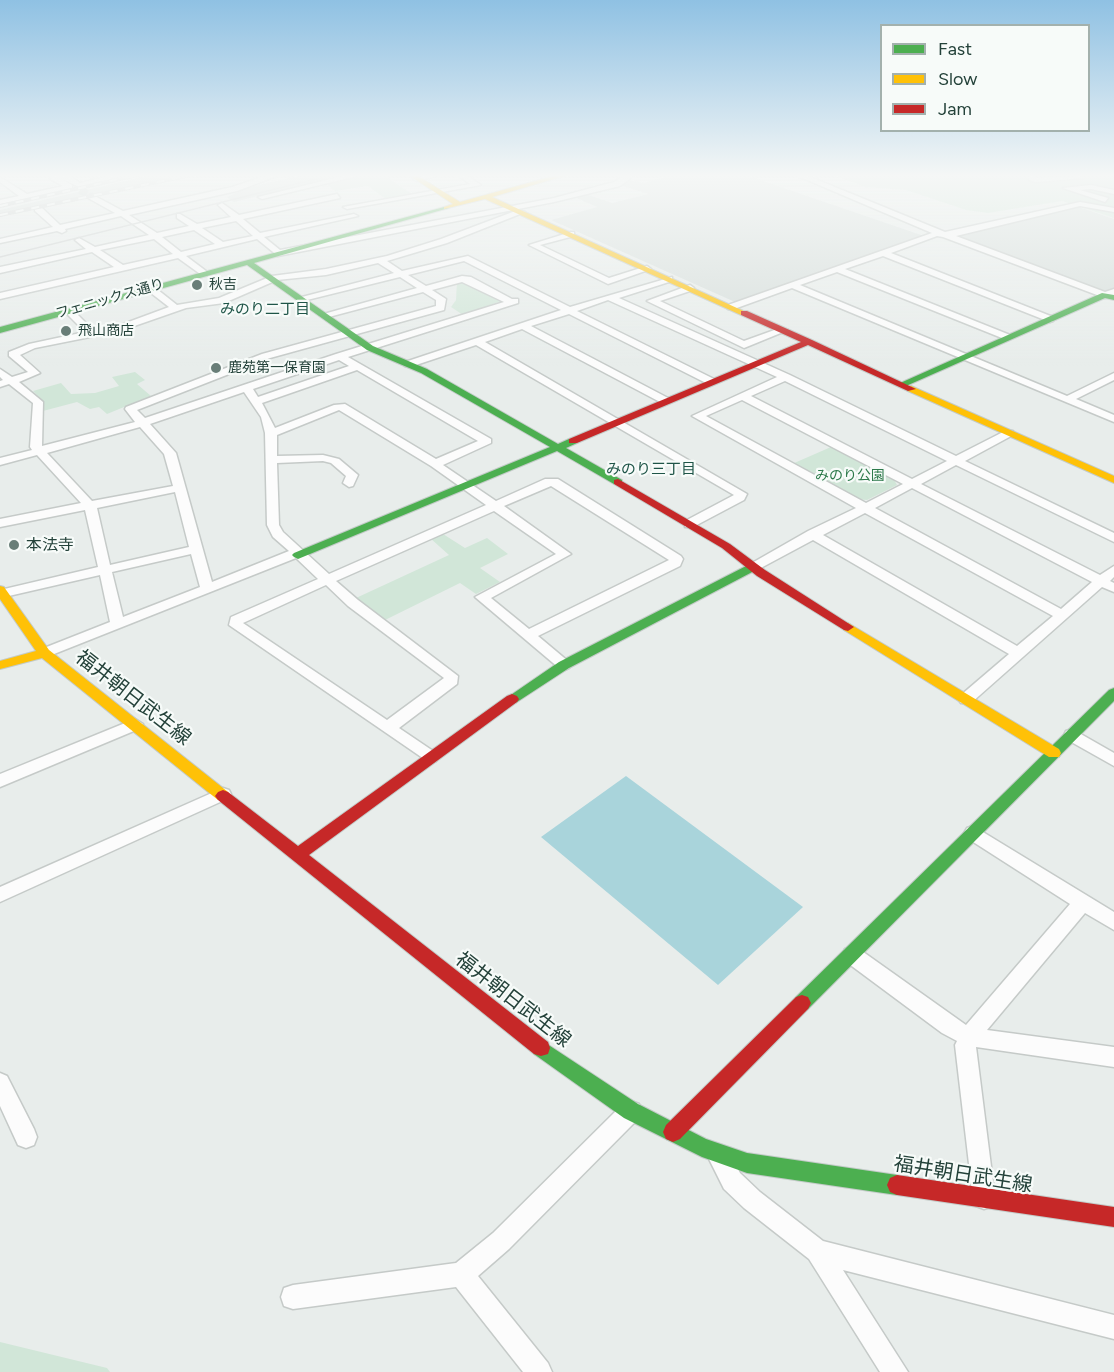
<!DOCTYPE html>
<html>
<head>
<meta charset="utf-8">
<style>
  body { margin:0 }
  #map { position:relative; width:1114px; height:1372px; overflow:hidden; background:#e8edeb; font-family:Figtree,sans-serif }
  canvas { display:block }
  .legend { position:absolute; left:880px; top:24px; width:210px; height:108px; box-sizing:border-box; background:#f7fbf9; border:2px solid #a3b1ad; margin:0; padding:8px 10px; list-style:none; font-size:18px; color:#24423a }
  .legend li { display:flex; align-items:center; gap:12px; height:30px }
  .legend b { width:30px; border:2px solid #a3b1ad }
</style>
</head>
<body>
<div id="map">
<canvas width="1114" height="1372"></canvas>
<ul class="legend">
<li><b style="height:8px;background:#4caf50"></b>Fast</li>
<li><b style="height:8px;background:#ffc107"></b>Slow</li>
<li><b style="height:8px;background:#c62828"></b>Jam</li>
</ul>
</div>
<script>
const ctx = document.querySelector('canvas').getContext('2d');
ctx.lineJoin = 'round';
function fill(path, color) { ctx.fillStyle = color; ctx.fill(path, 'evenodd'); }
const toPath = rows => new Path2D(rows.map(r => 'M' + r).join(''));
function trace(path, color, width, dash) { ctx.strokeStyle = color; ctx.lineWidth = width; ctx.lineCap = dash ? 'butt' : 'round'; ctx.setLineDash(dash || []); ctx.stroke(path); }
function label(font, color, halo, rows, align = 'center') {
  ctx.font = font + ' Figtree,"Noto Sans JP",sans-serif'; ctx.lineWidth = 4.5; ctx.setLineDash([]); ctx.textBaseline = 'middle'; ctx.strokeStyle = halo; ctx.fillStyle = color; for (const [text, x, y, turn = 0] of rows) {
    ctx.save(); ctx.translate(x, y); ctx.rotate((+turn || 0) * Math.PI / 180); ctx.textAlign = isNaN(turn) ? turn : align; if (halo) ctx.strokeText(text, 0, 0); ctx.fillText(text, 0, 0); ctx.restore();
  }
}
fill(toPath([
  [155,174,201,174,0,217,0,210],
  [308,174,349,174,234,202,227,197,249,187],
  [675,174,743,174,924,236,735,302,551,220,597,207,574,197,586,194,612,203,648,194,620,185,629,180,644,183],
  [1076,206,1114,219,1114,289,1100,291,956,237]
]), '#d6dedb');
fill(toPath([
  [363,174,382,174,415,196,387,200,368,186,335,191,324,182],
  [831,174,1114,174,1114,218,1062,201,988,213,966,210,906,190,865,187],
  [462,280,504,300,463,315,451,307,456,300,457,281],
  [135,372,145,380,137,384,151,396,107,414,99,407,90,409,77,402,43,411,43,401,33,391,61,383,71,394,95,393,119,386,112,377],
  [831,447,893,478,897,485,867,500,856,499,792,464],
  [443,534,465,548,487,538,508,554,480,568,500,582,476,594,460,583,385,620,356,598,449,555,430,538],
  [0,1342,107,1368,110,1372,0,1372]
]), '#d1e6d8');
fill(toPath([
  [626,776,803,907,718,985,541,837]
]), '#a9d4db');
trace(toPath([
  [80,190,91,196]
]), '#c1cbc8', 8, [8, 4]);
const street = toPath([
  [52,174,68,174,80,183,117,174,131,174,79,187,58,177,72,185,72,189,0,204,0,200,19,196,0,182,0,177,27,194,63,186,50,179,52,174],
  [271,174,282,174,237,191,129,215,157,233,189,226,177,218,177,214,180,214,197,224,231,217,218,205,222,203,239,215,337,194,340,198,243,219,260,233,354,214,358,216,264,237,280,250,554,198,614,182,628,174,636,174,620,186,554,202,278,256,257,239,186,256,206,271,206,275,203,276,178,258,0,299,0,293,114,267,92,252,0,273,0,267,86,249,75,240,79,238,95,247,149,235,121,216,65,229,66,231,62,233,57,231,0,243,0,239,53,227,35,211,35,207,41,207,60,225,115,213,88,198,91,194,123,211,232,187,271,174],
  [236,221,253,236,223,242,202,228,236,221],
  [194,230,215,244,181,252,162,237,194,230],
  [154,239,173,254,123,265,100,250,154,239],
  [351,174,357,176,262,199,258,197,351,174],
  [429,174,444,174,417,181,413,179,429,174],
  [456,174,464,174,481,185,347,209,343,207,470,184,456,174],
  [793,174,803,174,945,232,1080,202,1114,208,1114,212,1080,206,956,236,1105,292,1114,289,1114,295,1105,298,943,237,937,236,891,253,1053,317,1053,321,1050,322,883,256,845,269,1010,335,1010,339,1007,340,837,272,800,285,1067,396,1114,373,1114,380,1076,399,1114,415,1114,422,792,288,734,309,728,309,728,305,932,233,793,174],
  [1030,174,1036,174,1037,178,1080,176,1084,178,1036,182,1029,180,1030,174],
  [1091,185,1114,190,1114,194,1091,189,1080,190,1108,198,1105,202,1063,188,1091,185],
  [518,210,525,212,447,243,387,261,402,271,468,256,570,307,672,277,672,281,619,298,790,375,956,456,1005,431,1013,431,1013,435,965,461,1114,533,1114,542,956,465,921,484,1100,575,1114,566,1114,577,1110,581,1114,583,1114,592,1102,587,971,703,961,703,958,699,961,695,1009,654,813,540,757,570,752,571,745,567,808,531,856,508,692,416,777,377,608,300,577,311,714,379,714,383,706,383,569,314,531,326,668,398,668,402,660,402,522,329,485,342,747,494,744,500,693,527,685,527,685,521,734,495,476,345,413,366,405,366,405,362,561,310,464,261,408,275,426,286,462,276,471,277,512,299,518,299,518,303,348,357,491,439,491,443,443,465,496,501,545,479,558,479,681,556,683,559,680,566,538,636,569,662,571,665,569,668,564,670,559,668,475,597,556,554,494,511,336,581,358,600,458,676,457,684,399,728,436,753,438,757,436,761,430,763,229,625,231,617,318,579,296,558,49,656,39,656,37,653,39,650,110,622,100,575,0,598,0,590,98,567,85,510,0,527,0,519,81,503,37,455,0,465,0,458,32,450,30,447,33,403,9,384,0,387,0,381,3,380,0,377,0,369,12,377,28,372,9,356,9,352,29,344,85,332,66,313,66,309,72,309,94,331,115,327,169,307,147,290,147,286,153,286,177,305,219,298,272,276,326,269,387,256,441,239,518,210],
  [378,263,394,273,298,298,303,301,400,277,417,288,320,315,325,318,423,292,436,300,436,306,262,354,126,407,125,409,135,422,42,446,43,402,19,382,40,373,20,355,35,348,120,331,186,308,224,303,277,280,326,275,378,263],
  [462,282,504,302,336,354,145,418,137,410,270,358,444,310,446,299,432,290,462,282],
  [339,360,349,366,258,397,253,389,339,360],
  [357,370,478,441,436,459,345,404,334,405,275,428,262,403,357,370],
  [785,381,947,461,912,479,751,396,785,381],
  [244,392,261,417,265,433,267,525,273,537,289,551,212,582,176,453,150,424,244,392],
  [742,400,903,484,866,503,706,416,742,400],
  [339,410,431,466,486,505,329,574,283,532,279,525,277,463,323,461,331,463,346,476,343,483,349,487,353,486,358,475,339,459,323,455,277,456,277,435,339,410],
  [140,427,164,454,173,486,92,501,47,453,140,427],
  [551,486,669,560,529,629,491,598,571,554,504,506,551,486],
  [912,488,1092,582,1061,609,875,508,912,488],
  [175,492,189,547,110,565,97,508,175,492],
  [865,513,1053,616,1017,646,823,535,865,513],
  [191,554,200,587,123,617,112,572,191,554],
  [326,585,348,606,444,678,387,720,243,623,326,585],
  [571,232,574,232,574,236,540,245,609,278,647,266,651,269,608,284,529,245,571,232],
  [690,285,694,288,693,290,660,301,744,341,780,328,788,330,744,348,647,301,690,285],
  [135,719,143,724,141,728,0,787,0,774,135,719],
  [1072,729,1114,753,1114,766,1066,739,1064,735,1066,731,1072,729],
  [223,788,229,790,231,794,229,798,0,902,0,887,223,788],
  [973,826,1114,912,1114,930,1085,913,987,1030,1114,1047,1114,1067,976,1047,995,1198,992,1206,984,1209,976,1206,973,1198,955,1045,957,1041,942,1033,845,961,842,955,845,949,852,947,859,949,966,1025,1070,904,967,838,964,833,967,828,973,826],
  [0,1073,7,1076,34,1129,37,1137,34,1145,26,1148,18,1145,0,1106,0,1073],
  [631,1101,639,1104,642,1111,639,1118,509,1249,478,1276,548,1363,552,1372,523,1372,456,1287,293,1309,284,1306,281,1297,284,1288,293,1285,456,1263,493,1233,623,1104,631,1101],
  [719,1146,727,1149,740,1173,760,1192,823,1241,1114,1315,1114,1339,843,1270,908,1372,880,1372,809,1259,744,1208,724,1189,708,1157,711,1149,719,1146]
]);
const fast = toPath([
  [444,207,449,208,254,263,373,346,427,369,558,444,569,439,577,439,577,443,566,448,622,480,622,484,614,484,557,451,298,559,294,557,292,555,294,553,550,447,421,373,367,350,247,265,0,333,0,327,444,207],
  [1102,293,1114,295,1114,300,1105,298,906,386,898,384,1102,293],
  [752,563,758,567,756,570,569,668,517,702,512,704,505,699,559,662,752,563],
  [1114,688,1114,701,808,1009,802,1011,796,1009,793,1003,796,997,1109,690,1114,688],
  [541,1040,638,1104,706,1139,747,1153,897,1175,904,1178,907,1185,904,1192,897,1195,747,1173,702,1157,624,1118,534,1054,532,1048,534,1042,541,1040]
]);
const slow = toPath([
  [407,174,415,174,460,202,560,174,571,174,492,197,748,313,741,315,485,199,444,209,444,207,453,204,407,174],
  [911,386,1114,476,1114,483,908,391,906,389,911,386],
  [0,586,4,587,49,650,228,792,231,796,228,800,218,800,42,658,0,669,0,661,36,651,0,599,0,586],
  [848,623,1059,749,1061,753,1059,757,1049,757,844,630,842,627,848,623]
]);
const jam = toPath([
  [741,311,747,311,812,340,916,389,908,391,808,345,577,443,569,443,569,439,801,342,741,315,741,311],
  [618,479,730,544,765,570,854,627,848,631,844,630,757,576,722,548,614,484,614,480,618,479],
  [512,694,517,696,519,699,517,702,309,855,548,1042,550,1048,548,1054,541,1056,534,1054,218,800,215,796,218,792,223,790,228,792,298,846,507,696,512,694],
  [802,995,808,997,811,1003,808,1009,680,1139,673,1142,666,1139,663,1132,666,1125,796,997,802,995],
  [897,1175,1114,1207,1114,1227,897,1195,890,1192,887,1185,890,1178,897,1175]
]);
trace(street, '#c5cac8', 3);
trace(fast, '#c3cbc8', 2);
trace(slow, '#c3cbc8', 2);
trace(jam, '#c3cbc8', 2);
fill(street, '#fcfcfc');
fill(fast, '#4caf50');
fill(slow, '#ffc107');
fill(jam, '#c62828');
trace(toPath([
  [0,257,336,174]
]), '#c9cdcc', 1.5);
const rail = toPath([
  [0,206,142,174],
  [0,215,196,174]
]);
trace(rail, '#c9cdcc', 4);
trace(rail, '#f7fbf9', 2, [8]);
const sky = ctx.createLinearGradient(0, 0, 0, 366);
sky.addColorStop(0, '#8fc1e3');
sky.addColorStop(0.48, '#f5f7f6');
sky.addColorStop(1, '#f5f7f600');
ctx.fillStyle = sky;
ctx.fillRect(0, 0, 1114, 366);
for (const [x, y, r, color] of [
  [197,285,6,"#697e78"],
  [66,331,6,"#697e78"],
  [216,368,6,"#697e78"],
  [14,545,6,"#697e78"]
]) { const dot = new Path2D(); dot.arc(x, y, r, 0, 2 * Math.PI); ctx.fillStyle = color; ctx.fill(dot); trace(dot, '#f7fbf9', 2); }
label('14px', '#24423a', '#f7fbf9', [
  ["秋吉",209,285],
  ["飛山商店",78,331],
  ["鹿苑第一保育園",228,368]
], 'left');
label('14px', '#24423a', '#f7fbf9', [
  ["フェニックス通り",110,299,-16]
]);
label('14px', '#2d7a4b', '#f7fbf9', [
  ["みのり公園",850,476]
]);
label('15px', '#1f5548', '#f7fbf9', [
  ["みのり二丁目",265,310],
  ["みのり三丁目",651,470]
]);
label('16px', '#24423a', '#f7fbf9', [
  ["本法寺",26,545]
], 'left');
label('20px', '#24423a', '#f7fbf9', [
  ["福井朝日武生線",133,698,38],
  ["福井朝日武生線",513,1000,38],
  ["福井朝日武生線",963,1175,9]
]);
</script>
</body>
</html>
